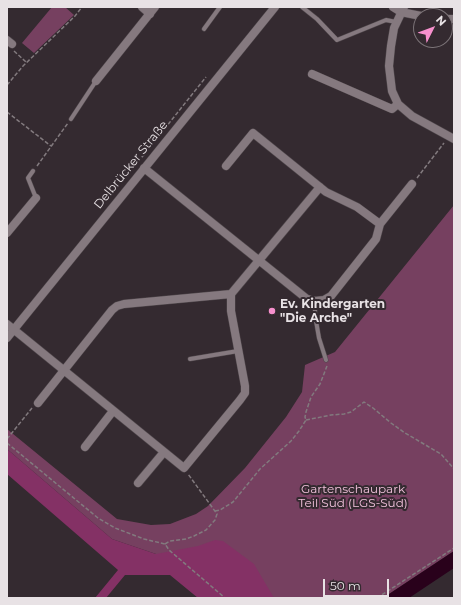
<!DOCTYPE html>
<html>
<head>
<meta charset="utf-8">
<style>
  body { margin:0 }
  #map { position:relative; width:461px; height:605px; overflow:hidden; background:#342a30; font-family:Montserrat,sans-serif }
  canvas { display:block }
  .frame { position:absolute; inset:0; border:8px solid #e8e2e5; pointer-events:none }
  .north { position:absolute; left:413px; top:8px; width:40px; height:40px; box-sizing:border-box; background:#342a30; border:1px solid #7c7478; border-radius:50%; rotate:48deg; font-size:11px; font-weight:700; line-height:16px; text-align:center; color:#e8e2e5 }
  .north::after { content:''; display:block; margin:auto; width:14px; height:18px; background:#f790cd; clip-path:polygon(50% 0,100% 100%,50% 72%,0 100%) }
  .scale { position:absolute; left:323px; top:579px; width:66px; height:18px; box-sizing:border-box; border:2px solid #e8e2e5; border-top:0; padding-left:5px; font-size:12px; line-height:14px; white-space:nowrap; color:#e8e2e5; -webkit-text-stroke:3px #342a30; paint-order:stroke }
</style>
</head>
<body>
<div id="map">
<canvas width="461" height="605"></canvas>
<div class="frame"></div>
<div class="north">N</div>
<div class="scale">50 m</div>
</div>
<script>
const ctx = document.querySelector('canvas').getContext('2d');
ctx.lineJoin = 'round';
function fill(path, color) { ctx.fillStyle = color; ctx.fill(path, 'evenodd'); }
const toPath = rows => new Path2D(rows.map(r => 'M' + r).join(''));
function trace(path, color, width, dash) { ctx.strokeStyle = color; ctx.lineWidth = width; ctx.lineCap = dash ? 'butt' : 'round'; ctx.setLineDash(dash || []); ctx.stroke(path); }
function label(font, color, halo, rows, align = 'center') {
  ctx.font = font + ' Montserrat,sans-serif'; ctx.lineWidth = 4; ctx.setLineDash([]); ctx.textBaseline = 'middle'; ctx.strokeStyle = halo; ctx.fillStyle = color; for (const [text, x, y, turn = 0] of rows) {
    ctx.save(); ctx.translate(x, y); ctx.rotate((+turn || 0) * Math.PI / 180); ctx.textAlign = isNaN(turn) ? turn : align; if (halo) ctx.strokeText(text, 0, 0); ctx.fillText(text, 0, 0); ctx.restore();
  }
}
fill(toPath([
  [52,7,65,7,74,15,34,53,22,43],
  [454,205,454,551,383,598,215,598,156,554,112,539,7,449,7,429,117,519,151,525,170,524,196,514,208,506,245,468,286,417,302,392,305,365,335,352]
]), '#764060');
fill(toPath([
  [7,449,112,539,156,554,198,546,215,540,223,541,254,564,274,598,198,598,170,575,125,575,106,598,95,598,118,570,7,474]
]), '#843165');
fill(toPath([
  [454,551,454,568,409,598,383,598]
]), '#29011b');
const service = toPath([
  [302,7,317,19,337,40,386,20,396,22],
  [204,29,220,7],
  [71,119,96,81],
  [33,171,28,178,36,198],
  [315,301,315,315,319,338,326,360],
  [190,359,238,351]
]);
const minor = toPath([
  [142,7,150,14],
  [393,7,401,12,421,16],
  [404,7,394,28,391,46,389,66,392,91,398,104,412,116,454,139],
  [445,19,454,19],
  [7,40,12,44],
  [312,74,392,109,398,104],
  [96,81,155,7],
  [226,166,253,133,326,192,357,207,380,224],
  [144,168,307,299,315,301,324,300,331,296,376,239,380,224,412,184],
  [7,233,36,198],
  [7,324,184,468,240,400,245,393,245,386,231,311,231,294],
  [7,338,275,7],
  [38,403,112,310,117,306,124,304,231,294,320,187],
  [85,447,113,411],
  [138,483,164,452]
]);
trace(service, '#51494d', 5);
trace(minor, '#51494d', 9);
trace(toPath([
  [14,51,26,62],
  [7,85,23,66,75,16,82,7],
  [7,112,51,146],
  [138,162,206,77],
  [37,166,68,123],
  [417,178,444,143],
  [306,420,331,415,344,414,351,412,364,402,373,408,391,423,405,433,441,454,454,469],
  [7,439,32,408],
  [7,443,98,518,115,528,144,539,165,544,169,550,225,598],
  [215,511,220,510,233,502,260,469,291,441,299,431,306,420,305,417,306,412,311,397,320,384,327,366],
  [165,544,170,541,186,539,194,536,206,530,215,520,217,514,188,474],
  [377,598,454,548]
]), '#827a7e', 1.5, [4, 2]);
trace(service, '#85797f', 4);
trace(minor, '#85797f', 8);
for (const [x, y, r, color] of [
  [272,311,4,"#f790cd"]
]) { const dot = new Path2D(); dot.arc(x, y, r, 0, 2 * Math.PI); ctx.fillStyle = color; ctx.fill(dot); trace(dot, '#342a30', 1.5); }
label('12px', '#e8e2e5', '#342a30', [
  ["Delbrücker Straße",131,165,-51]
]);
label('bold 12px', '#e8e2e5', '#342a30', [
  ["Ev. Kindergarten",280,304],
  ["\"Die Arche\"",280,318]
], 'left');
label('12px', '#f1c1db', '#342a30', [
  ["Gartenschaupark",353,489],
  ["Teil Süd (LGS-Süd)",353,503]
]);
</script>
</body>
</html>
